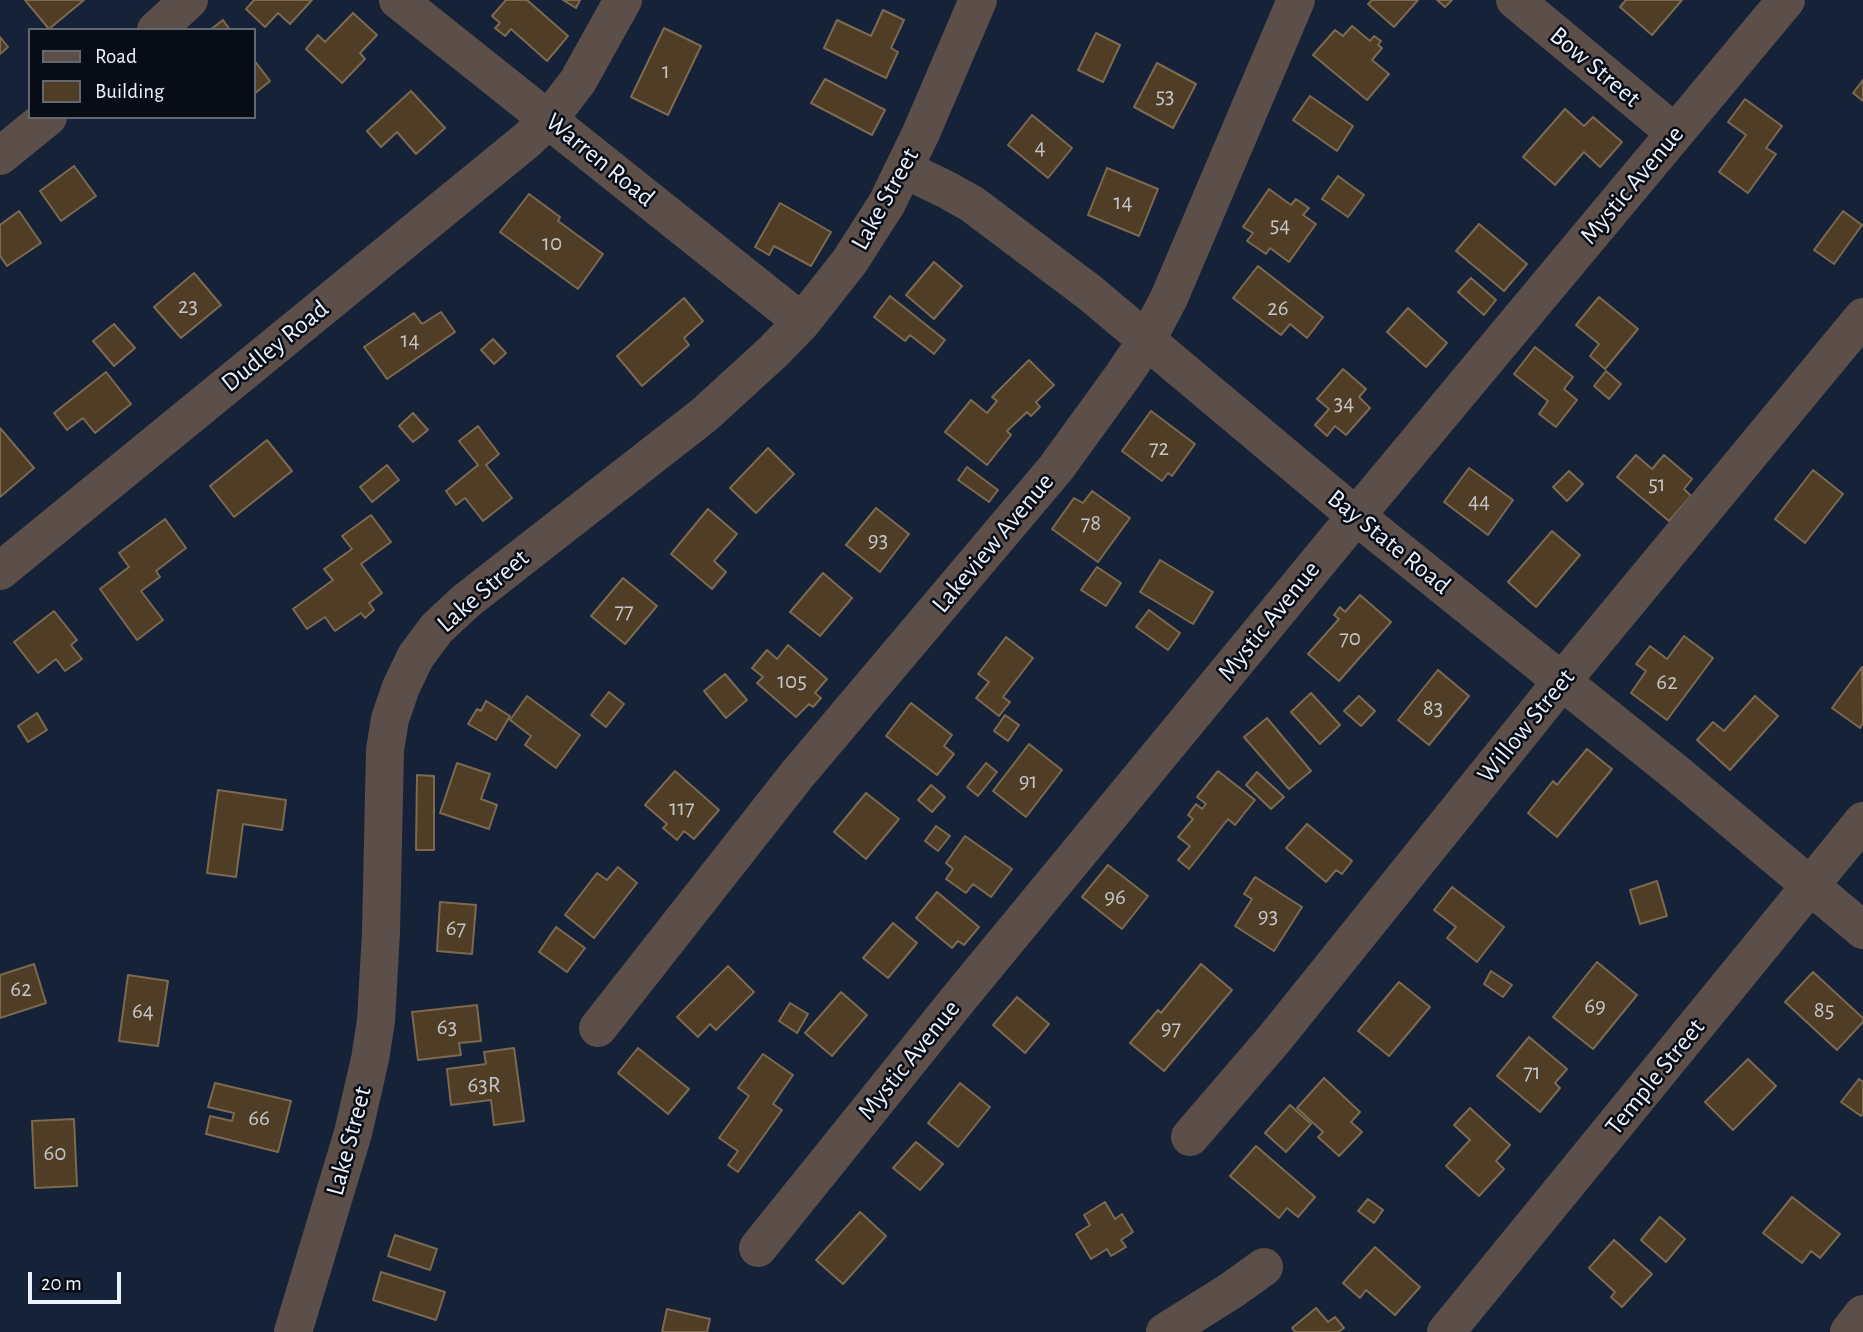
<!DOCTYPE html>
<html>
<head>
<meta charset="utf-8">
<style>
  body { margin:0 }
  #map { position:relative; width:1863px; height:1332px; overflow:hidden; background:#162238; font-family:"Alegreya Sans",sans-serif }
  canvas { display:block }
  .legend { position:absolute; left:28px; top:28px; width:228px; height:91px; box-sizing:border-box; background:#070c15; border:2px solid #626872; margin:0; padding:9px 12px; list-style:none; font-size:21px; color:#ebf2fd }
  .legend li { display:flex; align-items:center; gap:14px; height:35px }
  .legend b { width:35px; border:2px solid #626872 }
  .scale { position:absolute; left:28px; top:1272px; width:93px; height:32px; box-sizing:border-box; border:4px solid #ebf2fd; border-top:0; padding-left:9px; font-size:21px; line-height:24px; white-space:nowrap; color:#ebf2fd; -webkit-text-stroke:5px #070c15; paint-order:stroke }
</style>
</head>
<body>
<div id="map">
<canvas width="1863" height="1332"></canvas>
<ul class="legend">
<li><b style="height:9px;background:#5c4f4a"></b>Road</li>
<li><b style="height:19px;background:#4f3d26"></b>Building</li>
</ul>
<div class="scale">20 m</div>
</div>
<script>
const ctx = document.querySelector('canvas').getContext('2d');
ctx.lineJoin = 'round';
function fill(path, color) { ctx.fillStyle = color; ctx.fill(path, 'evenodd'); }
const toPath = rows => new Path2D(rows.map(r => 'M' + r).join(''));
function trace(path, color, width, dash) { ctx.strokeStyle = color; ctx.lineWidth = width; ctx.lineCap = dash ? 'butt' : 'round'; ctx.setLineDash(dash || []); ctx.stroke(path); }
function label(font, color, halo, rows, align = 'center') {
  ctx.font = font + ' "Alegreya Sans",sans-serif'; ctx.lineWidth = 5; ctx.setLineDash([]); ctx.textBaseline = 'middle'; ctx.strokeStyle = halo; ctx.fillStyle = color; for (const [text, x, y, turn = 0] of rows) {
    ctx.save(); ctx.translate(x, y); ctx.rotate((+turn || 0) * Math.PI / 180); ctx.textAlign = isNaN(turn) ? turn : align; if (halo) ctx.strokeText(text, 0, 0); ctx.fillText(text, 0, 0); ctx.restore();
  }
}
const building = toPath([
  [25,0,84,0,49,29,25,0],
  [254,0,312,0,290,24,278,13,265,27,246,9,254,0],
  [506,0,527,0,568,36,547,61,511,29,505,36,495,28,500,23,492,16,506,0],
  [563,0,580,0,576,8,563,0],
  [1372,0,1418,0,1394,27,1368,4,1372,0],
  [1437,0,1452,0,1445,7,1437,0],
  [1626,0,1682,0,1652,35,1620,7,1626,0],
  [883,10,904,20,891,48,898,52,886,78,824,48,837,20,871,36,883,10],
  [353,13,377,35,360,53,365,59,342,83,306,49,318,35,325,42,353,13],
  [223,20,230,30,210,30,223,20],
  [1352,26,1370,41,1374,36,1381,41,1378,45,1382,48,1372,60,1389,74,1367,100,1313,55,1335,30,1343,36,1352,26],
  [664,28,701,46,668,115,631,97,664,28],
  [1096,33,1120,45,1103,82,1078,70,1096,33],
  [0,37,8,47,0,54,0,37],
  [254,60,270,81,254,94,254,60],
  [1157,63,1196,84,1173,128,1134,107,1157,63],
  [825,79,885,110,872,135,811,103,825,79],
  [1863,80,1863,101,1853,93,1863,80],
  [411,91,445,128,416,154,397,132,381,147,367,131,411,91],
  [1310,96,1353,126,1337,151,1293,120,1310,96],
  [1745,99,1782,126,1766,148,1776,154,1748,193,1719,172,1746,135,1728,122,1745,99],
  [1565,109,1584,126,1593,117,1622,142,1600,167,1584,152,1555,185,1523,157,1565,109],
  [1032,115,1072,148,1048,178,1008,145,1032,115],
  [74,166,96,196,61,221,40,191,74,166],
  [1107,168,1158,189,1139,236,1088,215,1107,168],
  [1338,176,1364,195,1348,217,1322,199,1338,176],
  [1269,189,1291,205,1296,199,1309,208,1303,215,1316,224,1289,262,1270,248,1266,254,1247,241,1253,233,1243,227,1269,189],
  [529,194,560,217,558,221,603,254,578,289,500,232,529,194],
  [780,203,831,232,811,266,774,246,769,255,755,247,780,203],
  [19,211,41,243,7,266,0,256,0,225,19,211],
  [1843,211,1862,225,1834,264,1814,250,1843,211],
  [1479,224,1527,264,1504,291,1456,251,1479,224],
  [934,262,962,286,934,319,906,295,934,262],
  [1258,266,1323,317,1307,338,1290,324,1281,335,1233,298,1258,266],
  [194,273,221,305,181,338,154,307,194,273],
  [1471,278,1496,300,1484,315,1458,292,1471,278],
  [890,296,945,340,934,354,910,335,905,341,874,317,890,296],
  [1599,297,1638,329,1605,369,1590,356,1599,344,1576,325,1599,297],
  [684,298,703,321,684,338,689,345,642,386,617,356,684,298],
  [1408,308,1447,343,1426,367,1387,332,1408,308],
  [441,312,455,332,387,379,364,347,414,313,422,324,441,312],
  [114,324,135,348,114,366,93,341,114,324],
  [493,339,506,353,494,364,481,350,493,339],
  [1535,347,1573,377,1564,389,1577,400,1556,427,1539,414,1548,401,1514,374,1535,347],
  [1029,360,1054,385,1036,402,1040,407,1031,416,1027,412,1007,431,1011,435,987,465,945,432,971,400,987,413,997,401,992,397,1029,360],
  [1343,369,1366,389,1359,397,1370,408,1346,435,1335,426,1327,436,1315,425,1329,409,1317,399,1343,369],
  [1606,371,1621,384,1609,399,1594,386,1606,371],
  [106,372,131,404,95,433,83,418,67,430,54,413,106,372],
  [1151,411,1195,444,1172,476,1168,473,1162,481,1122,451,1151,411],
  [413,413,428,430,413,442,399,426,413,413],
  [478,426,499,454,486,465,512,498,483,521,465,498,456,505,446,491,478,465,459,441,478,426],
  [0,428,34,468,0,497,0,428],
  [267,440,292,471,234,517,210,486,267,440],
  [768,448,794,474,756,513,730,488,768,448],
  [1636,455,1652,469,1664,455,1692,479,1684,489,1691,496,1669,521,1617,477,1636,455],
  [387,465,399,480,372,502,360,487,387,465],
  [967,467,998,490,989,502,958,480,967,467],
  [1469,468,1513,500,1488,535,1444,502,1469,468],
  [1813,470,1843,494,1805,543,1775,519,1813,470],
  [1569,471,1583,484,1567,501,1553,487,1569,471],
  [1092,491,1130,518,1098,562,1052,529,1074,498,1083,503,1092,491],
  [876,508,909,534,880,572,846,545,876,508],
  [708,509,737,534,714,561,726,572,712,589,671,554,708,509],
  [371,515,391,542,361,564,382,593,369,603,374,610,365,618,361,613,335,631,325,617,307,629,293,609,333,580,324,569,352,549,342,536,371,515],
  [165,519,186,548,156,571,160,577,141,591,163,620,137,640,100,589,129,567,119,553,165,519],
  [1552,531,1580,555,1536,607,1508,582,1552,531],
  [1160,560,1213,592,1193,624,1140,592,1160,560],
  [1097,567,1121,583,1106,606,1081,590,1097,567],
  [823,573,852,598,820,636,790,612,823,573],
  [623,578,657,606,625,644,591,616,623,578],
  [1360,595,1391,622,1339,681,1308,654,1339,619,1334,615,1340,607,1345,612,1360,595],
  [1149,610,1180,633,1168,650,1136,627,1149,610],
  [54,611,77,640,71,645,82,659,65,671,56,659,38,673,14,642,54,611],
  [1684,636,1713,658,1667,720,1631,693,1646,671,1636,664,1650,646,1667,659,1684,636],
  [1006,637,1033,658,1003,697,1010,702,999,716,976,698,989,682,978,674,1006,637],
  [788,645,827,679,815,693,821,698,813,707,809,704,796,717,757,683,763,677,752,668,767,650,777,659,788,645],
  [1862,667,1863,723,1860,728,1832,708,1862,667],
  [1438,670,1469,696,1429,745,1398,720,1438,670],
  [725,674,747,700,726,718,704,691,725,674],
  [609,692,624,704,606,727,591,715,609,692],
  [1311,693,1340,725,1320,744,1291,712,1311,693],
  [527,696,580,735,556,768,525,745,531,736,510,720,527,696],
  [1359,696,1375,711,1361,726,1344,711,1359,696],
  [1755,696,1778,716,1730,770,1697,740,1713,722,1724,731,1755,696],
  [486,701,510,716,496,740,468,724,477,709,481,711,486,701],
  [911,703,952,735,944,746,954,754,937,775,886,736,911,703],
  [37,713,47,730,28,742,18,726,37,713],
  [1005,715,1019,725,1008,741,994,731,1005,715],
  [1267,718,1311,771,1289,789,1244,737,1267,718],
  [1029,744,1062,770,1026,817,993,791,1029,744],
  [1587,749,1612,769,1557,837,1528,813,1553,781,1557,785,1587,749],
  [457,763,490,774,481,799,497,805,489,829,440,813,457,763],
  [986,763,997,772,978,796,967,787,986,763],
  [675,771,719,810,694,839,684,831,677,840,663,828,667,824,645,805,675,771],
  [1218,771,1255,800,1235,825,1228,819,1189,869,1178,860,1190,846,1178,837,1193,819,1188,815,1196,804,1202,809,1206,804,1197,797,1218,771],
  [1257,772,1284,797,1271,809,1246,785,1257,772],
  [417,775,434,776,434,850,416,850,417,775],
  [931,785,945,797,932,812,918,800,931,785],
  [218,790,286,800,282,830,243,824,236,877,207,873,218,790],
  [866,793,899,819,866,859,834,832,866,793],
  [1307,824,1352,861,1342,874,1336,870,1326,882,1286,848,1307,824],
  [936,826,950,836,938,851,925,841,936,826],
  [965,836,1012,869,991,897,973,884,966,893,946,879,953,869,946,863,965,836],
  [1108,865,1148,896,1122,929,1082,897,1108,865],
  [618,867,637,883,594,938,565,915,597,873,607,880,618,867],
  [1255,877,1302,907,1274,951,1235,926,1252,899,1244,894,1255,877],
  [1657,881,1667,916,1640,924,1630,890,1657,881],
  [1452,887,1504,927,1477,962,1447,938,1456,927,1434,910,1452,887],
  [937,892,979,927,964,945,958,941,952,948,916,918,937,892],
  [440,902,476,905,472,954,437,951,440,902],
  [893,923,917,943,888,978,863,958,893,923],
  [556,927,585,948,567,972,539,952,556,927],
  [1597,962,1637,995,1593,1049,1553,1017,1597,962],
  [34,964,46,1003,0,1018,0,975,34,964],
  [1201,964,1232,990,1164,1071,1130,1043,1158,1010,1161,1013,1201,964],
  [728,966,754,992,716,1030,710,1024,698,1037,677,1017,728,966],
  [1491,971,1512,985,1503,997,1484,984,1491,971],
  [1813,972,1863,1018,1863,1022,1837,1050,1785,1002,1813,972],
  [128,975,168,981,158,1046,119,1041,128,975],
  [1399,982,1430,1007,1389,1056,1358,1031,1399,982],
  [841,992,867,1015,832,1056,805,1033,841,992],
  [1017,997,1049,1024,1025,1053,993,1025,1017,997],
  [790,1003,808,1014,797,1033,779,1021,790,1003],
  [477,1005,481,1041,459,1043,461,1055,418,1060,412,1012,477,1005],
  [1529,1037,1567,1069,1555,1083,1560,1088,1540,1112,1497,1076,1529,1037],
  [514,1048,524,1121,494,1125,491,1100,451,1105,447,1069,486,1064,484,1052,514,1048],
  [638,1048,689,1089,668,1114,618,1073,638,1048],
  [763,1054,793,1075,773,1104,782,1110,738,1172,728,1165,738,1151,719,1138,749,1096,738,1088,763,1054],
  [1748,1059,1776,1086,1733,1130,1705,1102,1748,1059],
  [1324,1078,1360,1112,1351,1122,1362,1132,1339,1156,1318,1137,1323,1132,1297,1108,1324,1078],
  [1859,1079,1863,1082,1863,1113,1861,1116,1841,1102,1859,1079],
  [215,1083,291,1101,278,1152,206,1134,210,1116,232,1121,234,1113,208,1107,215,1083],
  [960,1083,990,1107,958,1147,928,1123,960,1083],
  [1290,1105,1311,1124,1286,1152,1265,1133,1290,1105],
  [1470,1108,1510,1145,1496,1161,1504,1169,1479,1196,1446,1166,1470,1140,1454,1125,1470,1108],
  [74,1119,77,1186,35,1188,32,1121,74,1119],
  [916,1142,943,1164,920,1190,893,1168,916,1142],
  [1256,1146,1315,1197,1298,1217,1287,1208,1279,1218,1230,1176,1256,1146],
  [1792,1197,1840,1234,1820,1258,1811,1251,1802,1263,1763,1233,1792,1197],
  [1368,1199,1383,1210,1374,1223,1358,1211,1368,1199],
  [1105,1202,1115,1219,1122,1214,1133,1232,1121,1240,1126,1247,1111,1256,1107,1249,1091,1259,1076,1234,1090,1225,1084,1215,1105,1202],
  [860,1212,886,1236,843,1284,816,1260,860,1212],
  [1660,1217,1685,1239,1666,1262,1641,1240,1660,1217],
  [395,1235,437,1249,430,1270,388,1256,395,1235],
  [1614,1240,1652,1274,1622,1307,1611,1297,1615,1292,1589,1268,1614,1240],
  [1375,1247,1420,1287,1395,1315,1366,1290,1360,1298,1343,1283,1375,1247],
  [381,1272,445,1292,436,1320,373,1300,381,1272],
  [1316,1308,1328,1322,1335,1317,1344,1328,1338,1332,1295,1332,1292,1328,1316,1308],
  [667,1309,710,1319,707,1332,662,1332,667,1309]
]);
fill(building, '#4f3d26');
trace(building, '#7c6950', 2);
trace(toPath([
  [398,0,802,322],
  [1515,0,1675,133],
  [156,30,189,0],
  [0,156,48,117],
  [904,169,947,190,972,204,1089,292,1356,516,1675,772,1863,930],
  [0,571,527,140,549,119,578,81,623,0],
  [598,1028,796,776,1056,468,1122,377,1147,340,1169,298,1296,0],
  [1190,1137,1275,1038,1562,681,1863,317],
  [758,1248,960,997,1356,516,1786,0],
  [293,1332,353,1133,370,1059,376,1021,381,932,385,750,390,719,401,687,416,656,437,628,466,601,704,415,774,351,802,322,850,261,887,203,921,133,978,0],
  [1165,1332,1232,1290,1264,1267],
  [1446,1332,1863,821],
  [1849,1332,1863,1314]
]), '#5c4f4a', 38);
label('23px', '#c4c5c7', null, [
  ["1",666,71],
  ["53",1165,96],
  ["4",1040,147],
  ["14",1123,202],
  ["54",1280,225],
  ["10",552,243],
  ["23",188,306],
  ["26",1278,308],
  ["14",410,340],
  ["34",1344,403],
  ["72",1159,448],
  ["51",1657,484],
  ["44",1479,501],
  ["78",1091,523],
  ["93",878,540],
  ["77",624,611],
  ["70",1350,638],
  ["105",792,681],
  ["62",1667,682],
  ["83",1433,708],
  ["91",1028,781],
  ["117",682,808],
  ["96",1115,897],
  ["93",1268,916],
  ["67",456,928],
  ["62",21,989],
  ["69",1595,1006],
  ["85",1824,1010],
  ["64",143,1011],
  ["63",447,1027],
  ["97",1171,1028],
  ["71",1532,1072],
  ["63R",484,1085],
  ["66",259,1118],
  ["60",55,1153]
]);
label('26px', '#ebf2fd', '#070c15', [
  ["Bow Street",1595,67,40],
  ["Warren Road",600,160,39],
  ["Mystic Avenue",1632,185,-50],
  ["Lake Street",885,199,-61],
  ["Dudley Road",275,346,-39],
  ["Bay State Road",1389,542,39],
  ["Lakeview Avenue",993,543,-50],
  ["Lake Street",483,591,-41],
  ["Mystic Avenue",1269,621,-51],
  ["Willow Street",1526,726,-51],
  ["Mystic Avenue",909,1060,-51],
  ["Temple Street",1655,1077,-51],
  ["Lake Street",349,1141,-75]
]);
</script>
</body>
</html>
